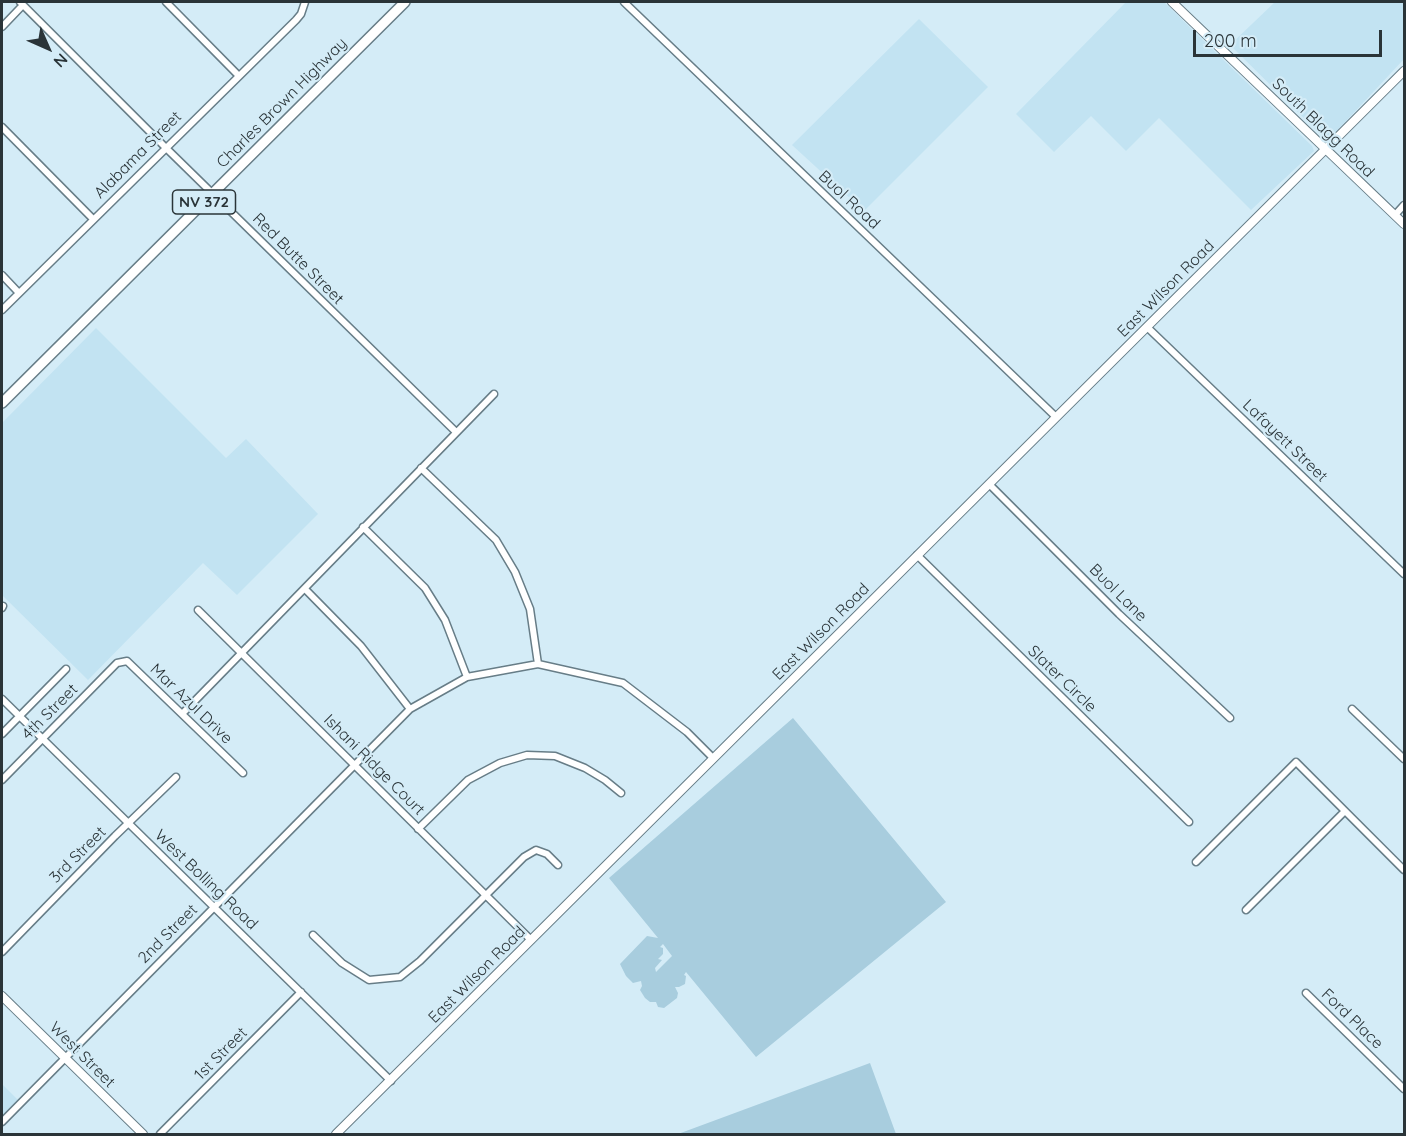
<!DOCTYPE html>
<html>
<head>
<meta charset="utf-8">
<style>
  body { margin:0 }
  #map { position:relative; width:1406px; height:1136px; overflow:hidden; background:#d4ecf7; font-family:Quicksand,sans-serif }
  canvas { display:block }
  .frame { position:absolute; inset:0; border:3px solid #2a3438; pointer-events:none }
  .north { position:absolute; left:18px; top:18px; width:60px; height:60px; -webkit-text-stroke:4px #d4ecf7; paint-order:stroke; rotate:135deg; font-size:16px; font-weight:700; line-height:24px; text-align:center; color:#2a3438 }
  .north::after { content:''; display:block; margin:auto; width:21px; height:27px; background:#2a3438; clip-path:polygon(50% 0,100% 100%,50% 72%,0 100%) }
  .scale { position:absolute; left:1193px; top:30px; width:189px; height:27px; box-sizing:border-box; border:3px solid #2a3438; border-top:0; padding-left:8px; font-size:18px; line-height:21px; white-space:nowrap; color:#2a3438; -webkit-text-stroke:4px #d4ecf7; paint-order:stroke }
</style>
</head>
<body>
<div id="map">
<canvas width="1406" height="1136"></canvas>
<div class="frame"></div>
<div class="north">N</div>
<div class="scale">200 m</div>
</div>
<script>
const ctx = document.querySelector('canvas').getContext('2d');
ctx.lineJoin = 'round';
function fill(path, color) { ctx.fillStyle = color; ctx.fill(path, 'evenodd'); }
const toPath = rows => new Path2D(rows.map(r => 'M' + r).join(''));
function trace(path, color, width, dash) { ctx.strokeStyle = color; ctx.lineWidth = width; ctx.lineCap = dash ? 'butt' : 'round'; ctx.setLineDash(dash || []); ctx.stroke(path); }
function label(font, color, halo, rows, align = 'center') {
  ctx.font = font + ' Quicksand,sans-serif'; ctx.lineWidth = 4.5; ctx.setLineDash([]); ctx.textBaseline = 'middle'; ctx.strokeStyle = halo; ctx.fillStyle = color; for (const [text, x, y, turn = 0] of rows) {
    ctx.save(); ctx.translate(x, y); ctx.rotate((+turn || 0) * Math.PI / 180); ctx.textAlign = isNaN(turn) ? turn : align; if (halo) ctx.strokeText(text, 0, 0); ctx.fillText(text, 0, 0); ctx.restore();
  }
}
fill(toPath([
  [1126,2,1164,2,1312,146,1314,151,1251,210,1159,118,1126,151,1091,116,1054,152,1016,114],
  [1275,2,1404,2,1404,59,1334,134,1323,137,1230,45],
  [919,19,988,87,864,211,792,145],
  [96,328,226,458,246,439,318,514,237,595,203,563,88,680,3,596,2,598,2,423],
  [2,1084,18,1100,2,1116]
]), '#c2e3f2');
fill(toPath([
  [793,718,946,902,756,1057,686,972,684,975,686,976,685,984,679,987,675,987,678,993,677,998,664,1008,658,1007,656,1002,650,1002,645,998,640,990,642,986,641,981,633,983,626,976,620,964,647,936,658,938,609,878],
  [663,944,672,956,656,972,655,968,662,960,658,959,663,954,663,948,660,947],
  [870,1063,896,1134,678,1134]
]), '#a8cdde');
const minor = toPath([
  [20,2,165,147,456,432],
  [166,2,238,75],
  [624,2,1056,417],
  [2,27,23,5],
  [2,127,93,219],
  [1395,215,1404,205],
  [2,275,19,293],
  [2,310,296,20,301,14,305,2],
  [1147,327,1404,574],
  [421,468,496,540,515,572,530,609,538,664],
  [989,484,1119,614,1230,718],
  [363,527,425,588,445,620,467,677],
  [917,555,1189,822],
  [305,589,361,646,410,709],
  [2,608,3,606],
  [198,610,531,940],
  [2,699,391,1081],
  [1352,709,1404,759],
  [182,714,494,394],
  [2,734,66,669],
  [2,780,117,663,127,661,243,773],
  [418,829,468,780,500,763,527,755,555,756,585,768,605,780,621,793],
  [1196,862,1296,762,1404,870],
  [1246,910,1345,811],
  [313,935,342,963,369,980,400,977,420,961,524,857,536,850,547,854,558,865],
  [2,952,115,836,176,777],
  [1306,993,1404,1089],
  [2,1122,410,709,467,677,538,664,623,683,687,732,713,758],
  [160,1134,301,992]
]);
const tertiary = toPath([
  [1172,2,1404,224],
  [2,996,143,1134],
  [336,1134,1404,71]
]);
const primary = toPath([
  [2,403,405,2]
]);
trace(minor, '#677d87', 9);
trace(tertiary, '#677d87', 10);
trace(primary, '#677d87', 12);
trace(minor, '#fff', 6);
trace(tertiary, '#fff', 8);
trace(primary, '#fff', 9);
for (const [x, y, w] of [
  [204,202,63]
]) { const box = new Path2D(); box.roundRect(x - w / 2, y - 12, w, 24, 4.5); ctx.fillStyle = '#d4ecf7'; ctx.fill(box); trace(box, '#2a3438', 1.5); }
label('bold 15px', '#2a3438', null, [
  ["NV 372",204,202]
]);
label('16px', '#2a3438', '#d4ecf7', [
  ["Charles Brown Highway",282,103,-45],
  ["South Blagg Road",1323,128,44],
  ["Alabama Street",138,155,-45],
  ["Buol Road",849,200,43],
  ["Red Butte Street",298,259,45],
  ["East Wilson Road",1166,289,-45],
  ["Lafayett Street",1285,441,44],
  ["Buol Lane",1118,593,45],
  ["East Wilson Road",821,632,-45],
  ["Slater Circle",1062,679,44],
  ["Mar Azul Drive",191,704,44],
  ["4th Street",50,712,-45],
  ["Ishani Ridge Court",374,765,45],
  ["3rd Street",78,855,-45],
  ["West Bolling Road",206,880,44],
  ["2nd Street",168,934,-45],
  ["East Wilson Road",477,975,-45],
  ["Ford Place",1352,1019,44],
  ["1st Street",221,1054,-45],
  ["West Street",82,1055,45]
]);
</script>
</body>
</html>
